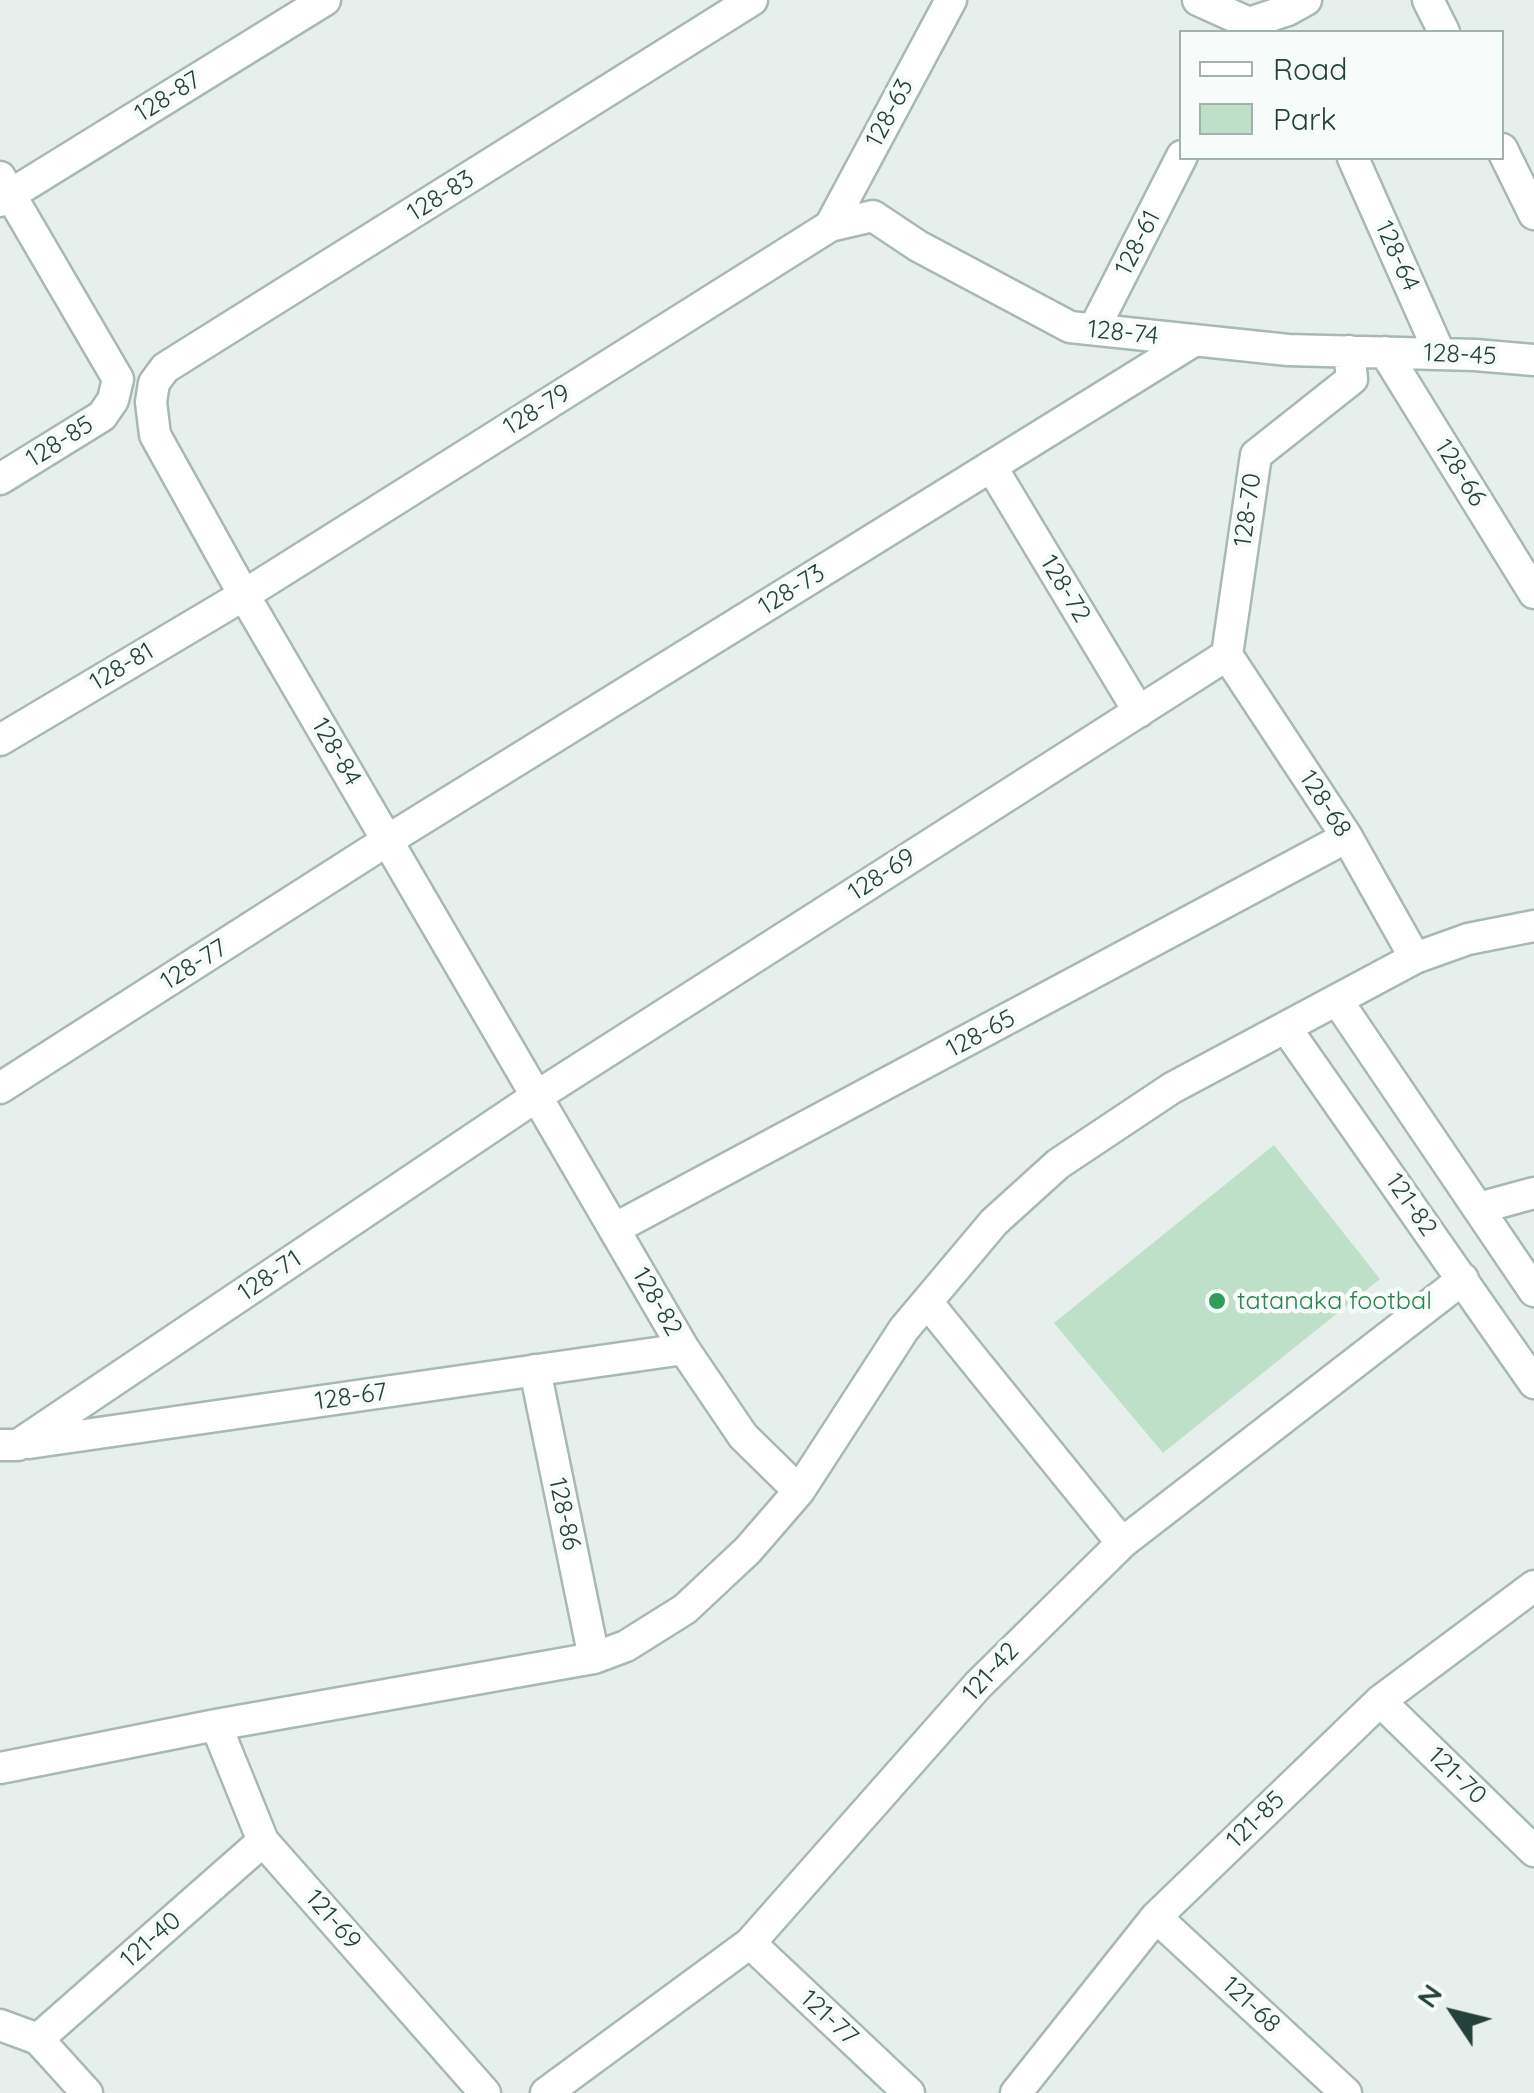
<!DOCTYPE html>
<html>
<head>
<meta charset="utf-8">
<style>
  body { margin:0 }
  #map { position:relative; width:1534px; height:2093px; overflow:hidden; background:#e6efeb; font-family:Quicksand,sans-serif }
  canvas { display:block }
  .legend { position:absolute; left:1179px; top:30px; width:325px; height:130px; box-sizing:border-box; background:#f7fbf9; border:2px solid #a3b1ad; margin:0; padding:12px 18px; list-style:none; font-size:30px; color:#24423a }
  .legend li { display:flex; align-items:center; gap:20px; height:50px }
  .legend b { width:50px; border:2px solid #a3b1ad }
  .north { position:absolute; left:1404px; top:1963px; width:100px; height:100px; -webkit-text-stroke:8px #f7fbf9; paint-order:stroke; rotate:305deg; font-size:28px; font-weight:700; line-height:40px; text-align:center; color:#24423a }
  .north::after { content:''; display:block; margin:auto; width:35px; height:45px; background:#24423a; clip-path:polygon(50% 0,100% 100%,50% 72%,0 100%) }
</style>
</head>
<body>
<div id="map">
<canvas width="1534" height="2093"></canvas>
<ul class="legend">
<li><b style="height:12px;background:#fff"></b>Road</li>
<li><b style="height:28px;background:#bfe0c8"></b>Park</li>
</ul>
<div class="north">N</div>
</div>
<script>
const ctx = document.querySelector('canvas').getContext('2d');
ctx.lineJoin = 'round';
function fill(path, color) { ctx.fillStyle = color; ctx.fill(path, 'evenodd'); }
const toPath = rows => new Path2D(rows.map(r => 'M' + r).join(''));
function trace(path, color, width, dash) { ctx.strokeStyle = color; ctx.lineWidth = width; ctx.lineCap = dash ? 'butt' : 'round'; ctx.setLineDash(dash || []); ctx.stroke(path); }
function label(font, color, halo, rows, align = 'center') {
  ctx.font = font + ' Quicksand,sans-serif'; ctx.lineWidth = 9; ctx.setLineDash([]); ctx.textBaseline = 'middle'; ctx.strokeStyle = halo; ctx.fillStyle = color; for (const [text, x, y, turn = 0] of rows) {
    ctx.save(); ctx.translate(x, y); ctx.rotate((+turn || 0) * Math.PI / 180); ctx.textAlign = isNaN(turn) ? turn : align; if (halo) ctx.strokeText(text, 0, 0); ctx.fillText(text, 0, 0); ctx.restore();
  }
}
fill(toPath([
  [1274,1145,1380,1279,1163,1453,1054,1323]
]), '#bfe0c8');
const minor = toPath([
  [752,0,165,368,154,383,151,402,155,435,244,595,684,1349,743,1436,799,1491],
  [1198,0,1249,23],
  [1428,0,1444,32],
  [1249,23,1288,10,1306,0],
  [1502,149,1534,214],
  [1353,158,1440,354],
  [0,177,118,379,113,400,102,416,0,479],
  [0,201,325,0],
  [830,226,951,0],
  [1094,329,1182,156],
  [1385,352,1534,593],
  [991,466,1139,712],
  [1227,655,1347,837,1415,958],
  [1227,655,1256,455,1352,379,1349,351],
  [0,740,244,595,830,226,873,216,918,246,1070,327,1288,350,1475,355,1534,360],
  [1337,1000,1534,1291],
  [1286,1028,1534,1383],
  [0,1088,388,840,1195,340],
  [1479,1208,1534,1193],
  [614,1229,1347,837],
  [927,1302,1122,1543],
  [535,1370,594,1658],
  [29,1443,684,1349],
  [0,1445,18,1445,537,1096,1227,655],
  [1380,1701,1534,1851],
  [216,1725,263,1841,485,2093],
  [0,1768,216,1725,594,1658,626,1646,685,1609,748,1550,799,1491,904,1329,994,1222,1058,1164,1172,1088,1415,958,1468,939,1534,926],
  [1156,1917,1346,2093],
  [750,1943,909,2093],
  [0,2025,38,2039,87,2093],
  [38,2039,263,1841],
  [546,2093,750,1943,978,1685,1122,1543,1463,1279],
  [1016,2093,1156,1917,1380,1701,1534,1586]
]);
trace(minor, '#a8b8b2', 35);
trace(minor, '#fff', 30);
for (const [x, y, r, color] of [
  [1217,1301,10,"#2e9e5b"]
]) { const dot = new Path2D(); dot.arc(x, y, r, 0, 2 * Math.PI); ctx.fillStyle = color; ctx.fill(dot); trace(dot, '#f7fbf9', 4); }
label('25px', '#24423a', '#f7fbf9', [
  ["128-87",168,97,-32],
  ["128-63",890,113,-62],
  ["128-83",441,196,-32],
  ["128-61",1138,243,-63],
  ["128-64",1397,256,66],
  ["128-74",1123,333,6],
  ["128-45",1460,355,3],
  ["128-79",537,410,-32],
  ["128-85",60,442,-32],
  ["128-66",1460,473,58],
  ["128-70",1248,510,-82],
  ["128-72",1065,589,59],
  ["128-73",792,590,-32],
  ["128-81",122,667,-31],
  ["128-84",336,752,60],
  ["128-68",1325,804,57],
  ["128-69",882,875,-33],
  ["128-77",194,965,-32],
  ["128-65",981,1034,-28],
  ["121-82",1411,1205,55],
  ["128-71",270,1276,-34],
  ["128-82",657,1302,60],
  ["128-67",351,1397,-8],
  ["128-86",564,1514,78],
  ["121-42",991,1672,-47],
  ["121-70",1457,1776,44],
  ["121-85",1256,1820,-44],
  ["121-69",333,1920,49],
  ["121-40",151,1940,-41],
  ["121-68",1251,2005,43],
  ["121-77",829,2018,43]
]);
label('25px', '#27864d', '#f7fbf9', [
  ["tatanaka footbal",1237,1301]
], 'left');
</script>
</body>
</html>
